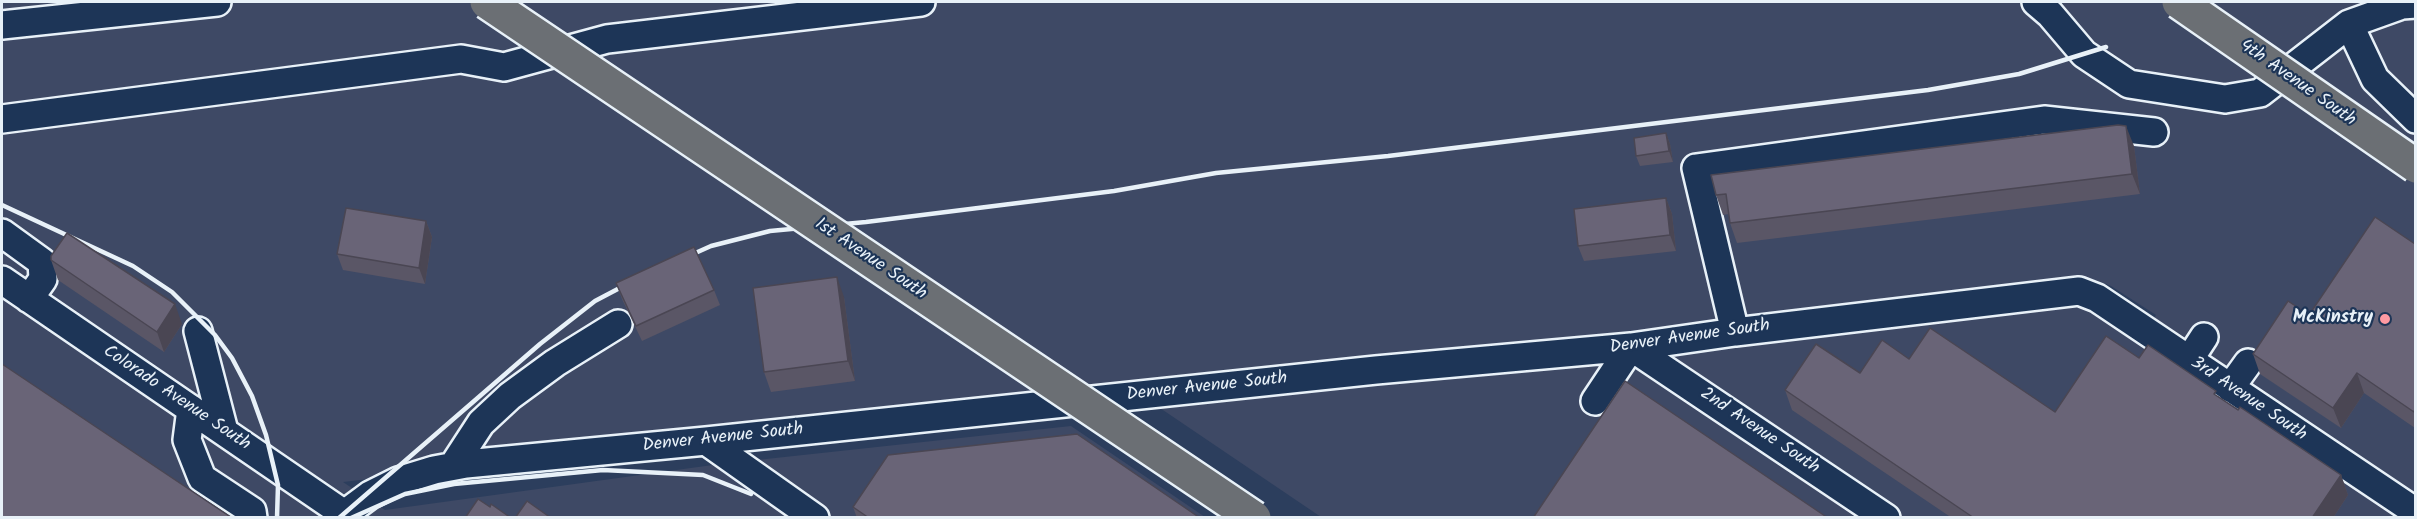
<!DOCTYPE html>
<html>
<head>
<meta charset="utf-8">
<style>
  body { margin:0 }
  #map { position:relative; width:2417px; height:519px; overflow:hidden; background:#2c3e5d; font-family:Kalam,sans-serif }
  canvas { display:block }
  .frame { position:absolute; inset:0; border:3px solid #e8f1f8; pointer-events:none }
</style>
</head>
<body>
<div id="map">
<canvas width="2417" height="519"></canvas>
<div class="frame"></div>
</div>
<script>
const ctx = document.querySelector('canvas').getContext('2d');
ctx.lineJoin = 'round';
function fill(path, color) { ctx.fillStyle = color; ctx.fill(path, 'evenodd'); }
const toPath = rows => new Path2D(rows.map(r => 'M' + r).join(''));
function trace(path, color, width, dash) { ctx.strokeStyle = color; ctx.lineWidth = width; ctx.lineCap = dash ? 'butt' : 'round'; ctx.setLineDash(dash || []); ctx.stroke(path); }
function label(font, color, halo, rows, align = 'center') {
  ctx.font = font + ' Kalam,sans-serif'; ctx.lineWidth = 4.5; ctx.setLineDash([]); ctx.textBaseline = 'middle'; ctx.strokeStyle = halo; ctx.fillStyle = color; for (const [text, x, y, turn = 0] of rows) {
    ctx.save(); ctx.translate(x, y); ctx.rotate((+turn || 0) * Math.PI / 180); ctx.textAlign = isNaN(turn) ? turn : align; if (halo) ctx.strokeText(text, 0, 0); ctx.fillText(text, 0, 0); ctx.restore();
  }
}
fill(toPath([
  [2,2,2415,2,2415,517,1321,517,1157,406,2060,302,2090,306,2140,341,2156,315,2111,286,2090,278,343,482,385,510,720,464,1071,426,1205,517,2,517]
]), '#3e4965');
const minor = toPath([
  [2036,2,2050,14,2084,54,2129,84,2225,99,2260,93,2349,24,2402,5,2416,4],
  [2349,24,2375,79,2416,119],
  [2,25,217,2],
  [2,119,461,59,504,67,607,39,921,2],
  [2,233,42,262,43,279,29,299],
  [2,280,350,518],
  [198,331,224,431],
  [1735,332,1696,168,2044,120,2154,132],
  [2189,360,2204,337],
  [2230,388,2248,363],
  [1595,401,1631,347,1886,518],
  [191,409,187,440,202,478,252,511,253,518],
  [706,441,815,518],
  [453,466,481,423,510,396,555,363,618,324],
  [339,518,370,495,398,481,434,470,466,464,706,441,1376,370,1631,347,1735,332,2079,291,2097,298,2416,512]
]);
trace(minor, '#e8f1f8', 32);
trace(minor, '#1d3557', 27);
trace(toPath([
  [2,205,133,266,172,292,215,335,232,358,252,396,266,435,278,485,277,518],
  [682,259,711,246,770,231,866,222,1114,191,1216,173,1388,156,1928,90,2019,74,2106,47],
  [339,518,540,344,595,301,633,281],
  [351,518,405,494,454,484,603,470,703,475,751,494]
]), '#e8f1f8', 4.5);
const majorBridge = toPath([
  [487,2,1254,518],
  [2179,2,2416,166]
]);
trace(majorBridge, '#e8f1f8', 38, []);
trace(majorBridge, '#6b6f74', 33);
fill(toPath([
  [1666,133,1670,144,1673,162,1640,166,1636,156],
  [2134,146,2140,194,1737,243,1730,223,1729,214,1723,215,1716,195],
  [1666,198,1672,214,1676,251,1584,261,1578,246],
  [426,221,432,237,425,284,343,270,337,254],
  [2415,244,2415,428,2364,393,2341,428,2260,374,2253,354,2309,315],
  [51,260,182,324,164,352,58,280],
  [616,283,714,290,720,305,642,341,622,299],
  [844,297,855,381,771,392,764,372],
  [2139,358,2218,396,2341,475,2348,495,2333,518,1952,518,1792,410,1785,390,1860,373,1909,359,2055,412],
  [853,507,1200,518,857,518]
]), '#5a5666');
fill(toPath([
  [2126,126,2134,146,2140,194,2132,174],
  [1666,133,1670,144,1673,162,1669,151],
  [1666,198,1672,214,1676,251,1670,235],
  [426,221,432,237,425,284,419,268],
  [837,277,844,297,855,381,848,361],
  [175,304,182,324,164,352,157,332],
  [2357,373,2364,393,2341,428,2333,408],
  [2341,475,2348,495,2333,518,2312,518]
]), '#4a4653');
const building = toPath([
  [2118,125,2126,126,2132,174,1730,223,1726,194,1716,195,1711,175,2118,125],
  [1666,133,1669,151,1636,156,1634,138,1666,133],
  [1666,198,1670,235,1578,246,1574,209,1666,198],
  [346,208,426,221,419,268,337,254,346,208],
  [2375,217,2415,244,2415,409,2414,412,2357,373,2333,408,2253,354,2288,301,2309,315,2375,217],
  [67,233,175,304,157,332,51,260,51,256,67,233],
  [694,247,714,290,636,326,616,283,694,247],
  [837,277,848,361,764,372,753,288,837,277],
  [1930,328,2055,412,2106,336,2139,358,2148,345,2216,391,2214,394,2238,410,2240,407,2341,475,2312,518,1974,518,1785,390,1816,344,1860,373,1882,340,1909,359,1930,328],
  [2,364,232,518,2,518,2,364],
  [1625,381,1828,518,1533,518,1625,381],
  [1077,434,1200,518,869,518,853,507,888,455,1077,434],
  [478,499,490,507,491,504,511,518,465,518,478,499],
  [527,501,551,518,515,518,527,501]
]);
fill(building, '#696477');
trace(building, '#4a4653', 1.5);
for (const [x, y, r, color] of [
  [2385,319,6,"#ff9aa2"]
]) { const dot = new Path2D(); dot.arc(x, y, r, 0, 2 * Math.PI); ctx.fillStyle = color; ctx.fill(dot); trace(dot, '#1d3557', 2); }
label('18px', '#e8f1f8', '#1d3557', [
  ["4th Avenue South",2297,84,35],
  ["1st Avenue South",870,260,34],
  ["Denver Avenue South",1690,338,-8],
  ["Denver Avenue South",1207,388,-6],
  ["Colorado Avenue South",176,399,34],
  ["3rd Avenue South",2248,400,34],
  ["2nd Avenue South",1759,432,34],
  ["Denver Avenue South",723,439,-6]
]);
label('bold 18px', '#e8f1f8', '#1d3557', [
  ["McKinstry",2373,319]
], 'right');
</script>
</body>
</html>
